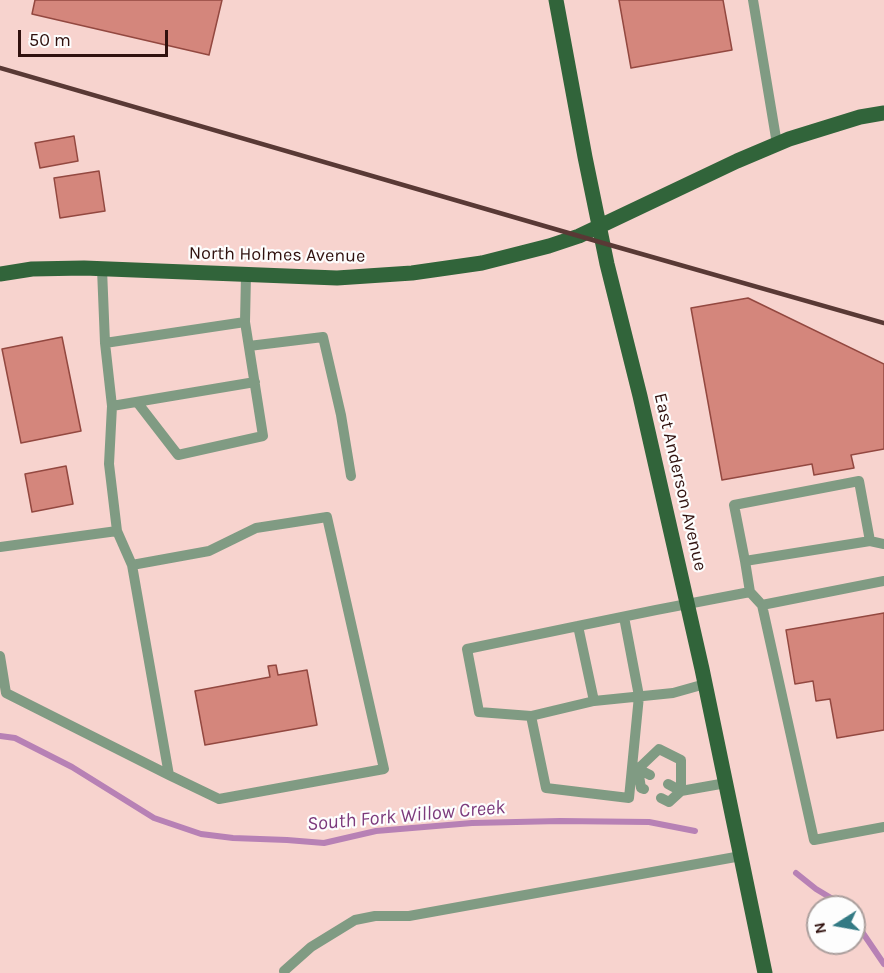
<!DOCTYPE html>
<html>
<head>
<meta charset="utf-8">
<style>
  body { margin:0 }
  #map { position:relative; width:884px; height:973px; overflow:hidden; background:#f7d3ce; font-family:Karla,sans-serif }
  canvas { display:block }
  .north { position:absolute; left:806px; top:895px; width:60px; height:60px; box-sizing:border-box; background:#fdfdfd; border:2px solid #ab9f9d; border-radius:50%; rotate:259deg; font-size:16px; font-weight:700; line-height:24px; text-align:center; color:#30110e }
  .north::after { content:''; display:block; margin:auto; width:21px; height:27px; background:#337a84; clip-path:polygon(50% 0,100% 100%,50% 72%,0 100%) }
  .scale { position:absolute; left:18px; top:30px; width:150px; height:27px; box-sizing:border-box; border:3px solid #30110e; border-top:0; padding-left:8px; font-size:18px; line-height:21px; white-space:nowrap; color:#30110e; -webkit-text-stroke:4px #fdfdfd; paint-order:stroke }
</style>
</head>
<body>
<div id="map">
<canvas width="884" height="973"></canvas>
<div class="north">N</div>
<div class="scale">50 m</div>
</div>
<script>
const ctx = document.querySelector('canvas').getContext('2d');
ctx.lineJoin = 'round';
const toPath = rows => new Path2D(rows.map(r => 'M' + r).join(''));
function trace(path, color, width, dash) { ctx.strokeStyle = color; ctx.lineWidth = width; ctx.lineCap = dash ? 'butt' : 'round'; ctx.setLineDash(dash || []); ctx.stroke(path); }
function fill(path, color) { ctx.fillStyle = color; ctx.fill(path, 'evenodd'); }
function label(font, color, halo, rows, align = 'center') {
  ctx.font = font + ' Karla,sans-serif'; ctx.lineWidth = 4.5; ctx.setLineDash([]); ctx.textBaseline = 'middle'; ctx.strokeStyle = halo; ctx.fillStyle = color; for (const [text, x, y, turn = 0] of rows) {
    ctx.save(); ctx.translate(x, y); ctx.rotate((+turn || 0) * Math.PI / 180); ctx.textAlign = isNaN(turn) ? turn : align; if (halo) ctx.strokeText(text, 0, 0); ctx.fillText(text, 0, 0); ctx.restore();
  }
}
trace(toPath([
  [0,736,15,738,72,767,154,818,201,834,233,838,287,840,324,843,376,831,472,823,560,821,649,822,695,831],
  [796,873,816,889,836,901,842,907],
  [854,920,884,964]
]), '#b781b5', 6);
const building = toPath([
  [35,0,222,0,209,55,32,14,35,0],
  [619,0,723,0,732,50,631,68,619,0],
  [74,136,78,161,40,168,35,143,74,136],
  [99,171,105,211,60,218,54,178,99,171],
  [748,298,884,364,884,449,851,455,854,468,814,475,812,464,722,480,691,308,748,298],
  [62,337,81,431,21,443,2,349,62,337],
  [66,466,73,504,32,512,25,474,66,466],
  [884,613,884,730,837,738,830,699,816,701,813,681,795,684,786,630,884,613],
  [276,665,278,675,307,670,317,725,205,745,195,691,270,677,268,666,276,665]
]);
fill(building, '#d4867c');
trace(building, '#934840', 1.5);
trace(toPath([
  [753,0,777,144],
  [102,269,105,343],
  [245,322,105,343,112,406,255,382],
  [249,346,323,337,341,415,351,476],
  [137,402,178,455,263,436,245,322,246,275],
  [112,406,109,464,117,531],
  [870,541,884,544],
  [0,547,117,531,132,565],
  [750,592,762,605,814,840,884,827],
  [762,605,884,581],
  [624,617,639,696,629,798,546,788,531,716,479,712,467,649,578,626,656,610,750,592,745,561,734,505,859,481,870,541,745,561],
  [578,626,594,701],
  [0,656,6,693,169,775,219,799,384,769,327,517,256,528,209,551,132,565,169,775],
  [531,716,594,701,673,693,705,684],
  [634,766,638,769,641,788,644,789],
  [650,775,638,769,659,749,681,760,681,791],
  [668,784,681,791],
  [661,798,669,802,681,791,726,783],
  [284,971,311,947,355,920,375,916,409,916,741,856]
]), '#809b83', 10);
trace(toPath([
  [556,0,585,157,607,264,640,396,702,669,765,973],
  [0,274,32,269,84,268,337,278,412,273,482,263,549,246,579,236,737,161,789,139,860,117,884,113]
]), '#31643a', 15);
trace(toPath([
  [0,68,603,243,884,323]
]), '#593935', 4.5);
label('18px', '#30110e', '#fdfdfd', [
  ["North Holmes Avenue",277,255,1],
  ["East Anderson Avenue",680,482,77]
]);
label('italic 20px', '#7c3a7c', '#fdfdfd', [
  ["South Fork Willow Creek",406,816,-5]
]);
</script>
</body>
</html>
